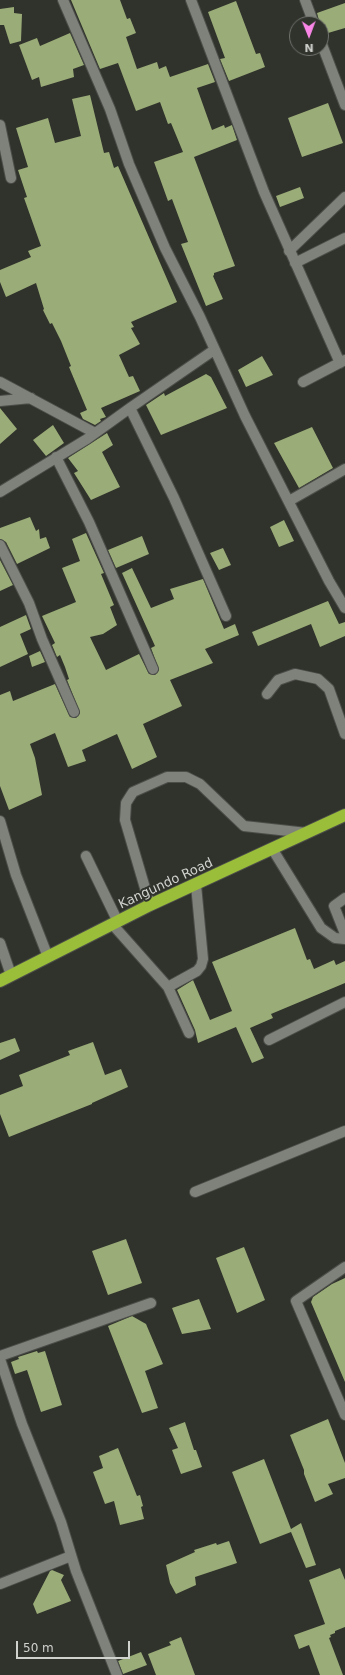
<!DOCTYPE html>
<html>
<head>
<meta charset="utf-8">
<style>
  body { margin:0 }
  #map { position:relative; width:345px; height:1675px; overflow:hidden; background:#30322c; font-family:"DejaVu Sans",sans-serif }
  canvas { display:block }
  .north { position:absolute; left:289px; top:16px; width:40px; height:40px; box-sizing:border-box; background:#30322c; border:1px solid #70726d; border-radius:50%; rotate:179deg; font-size:11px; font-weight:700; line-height:16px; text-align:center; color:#d0d2ce }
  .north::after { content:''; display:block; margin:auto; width:14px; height:18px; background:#fa87e7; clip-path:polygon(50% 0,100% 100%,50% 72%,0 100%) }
  .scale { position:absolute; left:16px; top:1641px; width:114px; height:18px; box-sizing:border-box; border:2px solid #d0d2ce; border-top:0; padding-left:5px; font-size:12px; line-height:14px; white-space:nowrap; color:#d0d2ce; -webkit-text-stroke:3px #30322c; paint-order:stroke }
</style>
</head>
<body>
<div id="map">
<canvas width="345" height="1675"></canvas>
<div class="north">N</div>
<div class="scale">50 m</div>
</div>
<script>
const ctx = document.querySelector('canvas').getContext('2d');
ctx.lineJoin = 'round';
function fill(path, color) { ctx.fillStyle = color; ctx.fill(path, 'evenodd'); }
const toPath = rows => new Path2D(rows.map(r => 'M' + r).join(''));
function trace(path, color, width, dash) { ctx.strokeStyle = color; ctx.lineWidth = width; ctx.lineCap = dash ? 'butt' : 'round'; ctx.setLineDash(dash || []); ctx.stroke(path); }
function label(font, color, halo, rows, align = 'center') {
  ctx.font = font + ' "DejaVu Sans",sans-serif'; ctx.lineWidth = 4; ctx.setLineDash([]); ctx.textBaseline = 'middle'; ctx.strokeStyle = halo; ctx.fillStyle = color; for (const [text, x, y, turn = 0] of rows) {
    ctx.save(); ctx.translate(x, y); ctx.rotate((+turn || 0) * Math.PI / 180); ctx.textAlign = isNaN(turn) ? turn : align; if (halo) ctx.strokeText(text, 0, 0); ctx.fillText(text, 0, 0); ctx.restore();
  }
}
fill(toPath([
  [71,0,120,0,127,19,130,18,136,33,126,37,137,69,157,62,159,69,166,66,170,77,208,64,215,82,197,88,212,130,224,125,225,128,232,125,237,140,194,157,235,266,214,273,214,275,213,276,223,299,206,306,181,244,188,242,172,199,168,201,154,162,183,152,171,123,168,124,160,102,136,111,118,63,100,69],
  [236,1,256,54,260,53,265,67,229,81,220,59,225,58,208,12],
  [345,3,345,28,328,33,325,24,320,24,317,13],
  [14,7,14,13,22,14,21,41,10,44,4,25,0,25,0,9],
  [70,33,84,65,73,69,74,77,41,87,39,77,32,80,19,45,37,38,40,46],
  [90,95,104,153,109,152,114,168,118,166,177,302,131,322,134,327,131,328,140,344,119,355,129,377,133,376,140,391,101,408,106,417,100,419,101,421,95,425,83,419,80,413,87,410,69,367,71,366,61,341,52,323,50,324,43,310,44,309,36,283,6,297,0,282,0,270,31,257,28,251,41,246,24,198,27,197,18,170,28,167,16,128,48,118,55,143,81,136,72,99],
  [328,103,343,143,302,157,288,118],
  [300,187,304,198,280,207,276,196],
  [262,356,273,375,246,387,238,370],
  [206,374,211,377,227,408,161,435,146,405,164,393,165,396],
  [0,408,17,429,0,444],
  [53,425,64,443,46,456,33,440],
  [312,427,333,468,299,488,274,443],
  [107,433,113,445,102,452,120,487,91,500,74,473,78,471,68,458],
  [30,517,36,531,39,529,40,539,46,537,50,548,17,564,6,542,0,539,0,528],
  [284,520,294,541,279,547,270,527],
  [86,533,104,573,101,574,114,605,110,607,117,625,103,634,90,637,106,670,139,654,149,674,155,675,159,670,151,648,155,646,122,573,132,568,151,608,174,599,170,589,203,579,224,629,235,624,239,635,205,649,213,663,170,680,182,706,143,724,157,757,132,769,117,734,82,750,86,761,68,767,55,733,30,744,35,758,42,795,9,810,0,786,0,695,10,691,13,701,55,684,70,717,76,718,80,713,67,680,69,679,65,667,60,655,57,657,52,645,55,643,42,616,76,602,62,568,80,561,72,539],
  [142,536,149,554,116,568,108,550],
  [223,548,231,565,219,570,210,553],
  [0,560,13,585,0,591],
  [328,601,339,624,345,622,345,636,320,647,311,624,258,646,252,632],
  [26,615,31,629,20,634,28,654,0,667,0,627],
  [40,651,45,662,32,667,29,656],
  [295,928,307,960,310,959,314,969,334,960,336,965,345,961,345,983,271,1014,273,1018,250,1028,264,1058,252,1063,236,1027,198,1043,195,1030,177,990,193,980,210,1020,232,1011,212,962],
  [15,1038,20,1051,0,1060,0,1043],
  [93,1042,105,1075,121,1069,128,1087,92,1103,92,1104,9,1137,0,1114,0,1095,23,1086,19,1075,70,1055,68,1051],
  [126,1239,142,1283,108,1295,92,1251],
  [244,1247,265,1300,237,1313,216,1258],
  [345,1278,345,1382,311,1302,313,1297,332,1284],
  [199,1299,211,1329,182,1334,172,1308],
  [132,1316,146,1324,163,1364,145,1371,158,1408,142,1413,108,1326],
  [37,1351,38,1353,45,1351,62,1405,41,1412,27,1370,15,1374,11,1362,19,1359,18,1357],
  [328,1419,345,1463,345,1478,328,1484,333,1494,315,1502,304,1474,304,1470,290,1435],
  [185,1422,194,1450,196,1450,202,1467,181,1474,172,1450,178,1448,169,1428],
  [118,1448,137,1496,140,1495,143,1506,141,1507,144,1519,120,1525,114,1501,105,1504,93,1472,103,1468,99,1456],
  [264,1459,291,1529,301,1523,316,1565,306,1568,291,1532,260,1544,232,1472],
  [229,1541,237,1563,195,1577,196,1585,176,1594,170,1583,166,1565,195,1552,194,1550,216,1543,217,1545],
  [340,1568,345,1580,345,1627,335,1631,335,1633,330,1635,331,1637,329,1638,343,1675,320,1675,309,1645,299,1649,294,1635,325,1624,309,1580],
  [52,1570,64,1575,61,1580,71,1601,37,1614,33,1604,50,1571],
  [181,1637,195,1675,156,1675,148,1654,171,1645,169,1642],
  [141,1652,147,1665,123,1674,118,1661]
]), '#9aac77');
const minor = toPath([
  [63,0,110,109,129,164,165,248,200,317,245,416,329,581,345,608],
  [191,0,264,192,340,363],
  [305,0,314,24],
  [321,42,345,105],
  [0,125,11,178],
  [289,251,345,197],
  [295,263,345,238],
  [0,382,95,433],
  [303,382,345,360],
  [0,401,31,398],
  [130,408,174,498,226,616],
  [56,457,89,522,153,669],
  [0,492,87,439,130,408,214,350],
  [289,501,345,469],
  [0,545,29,603,42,639,74,712],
  [267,694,278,680,295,674,318,679,329,689,345,734],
  [0,821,16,875,48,957],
  [273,850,321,928,335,938,345,939],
  [86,856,118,922],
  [345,898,334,906,345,934],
  [150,905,125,820,126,803,133,792,167,777,186,777,200,784,244,826,307,833],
  [113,925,168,987,197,971,201,966,203,959,196,885],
  [0,943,11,975],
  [168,987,189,1033],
  [269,1040,345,1002],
  [195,1192,345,1131],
  [345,1267,296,1301,345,1415],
  [0,1356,151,1303],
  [0,1359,22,1424,61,1522,76,1571,117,1675],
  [0,1584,71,1556]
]);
const highway = toPath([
  [0,981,150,905,345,815]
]);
trace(minor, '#4c4e49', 12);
trace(highway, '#4c4e49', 14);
trace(minor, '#7f827b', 10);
trace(highway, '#9abe39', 12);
label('13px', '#d0d2ce', '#30322c', [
  ["Kangundo Road",166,884,-25]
]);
</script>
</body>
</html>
